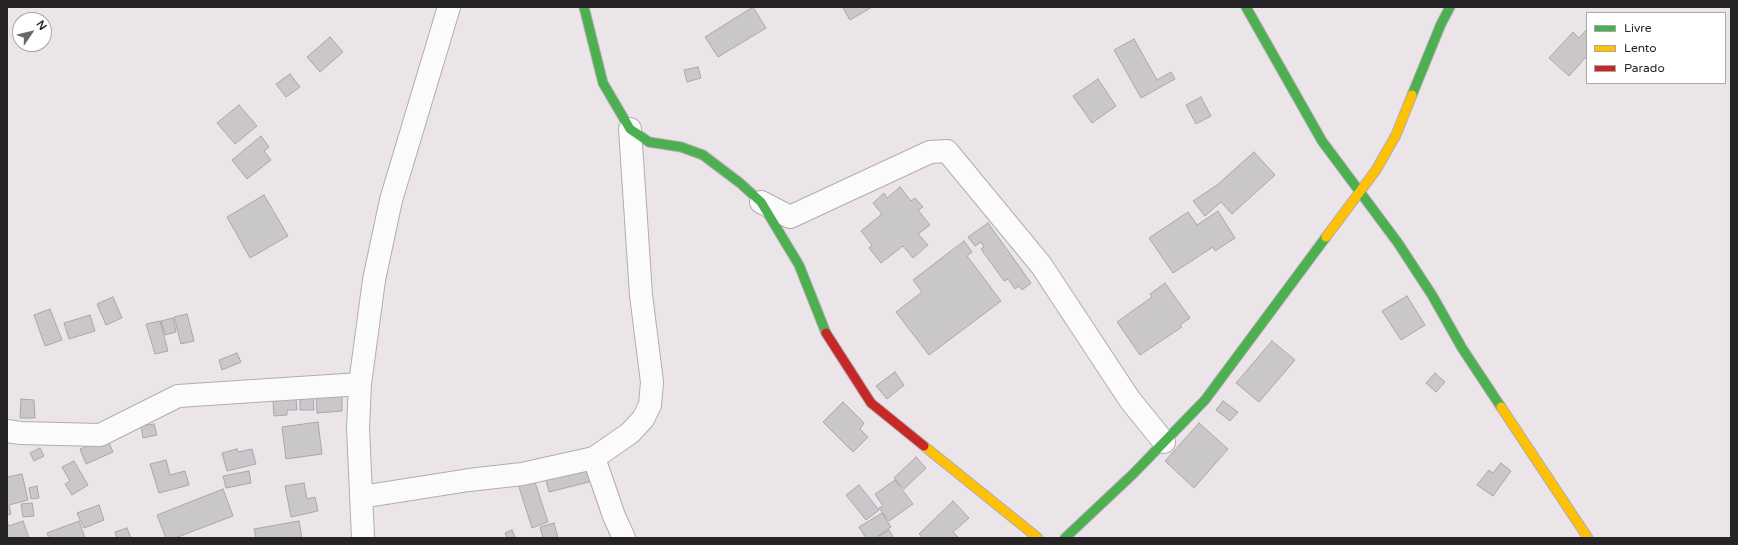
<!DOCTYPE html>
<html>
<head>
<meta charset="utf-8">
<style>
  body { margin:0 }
  #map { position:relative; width:1738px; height:545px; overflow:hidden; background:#ebe5ea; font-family:"Varela Round",sans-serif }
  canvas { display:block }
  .frame { position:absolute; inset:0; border:8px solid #262326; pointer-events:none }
  .legend { position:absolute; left:1586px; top:12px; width:140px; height:72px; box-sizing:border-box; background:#fff; border:1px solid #a8a7a8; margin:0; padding:5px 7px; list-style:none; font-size:12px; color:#262326 }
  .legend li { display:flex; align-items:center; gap:8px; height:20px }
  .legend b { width:20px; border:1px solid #a8a7a8 }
  .north { position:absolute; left:12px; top:12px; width:40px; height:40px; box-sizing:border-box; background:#fff; border:1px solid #a8a7a8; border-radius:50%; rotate:55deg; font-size:11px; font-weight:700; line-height:16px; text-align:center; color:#262326 }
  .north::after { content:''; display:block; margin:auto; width:14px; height:18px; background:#6b676b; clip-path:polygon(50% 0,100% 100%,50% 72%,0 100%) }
</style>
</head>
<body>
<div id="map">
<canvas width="1738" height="545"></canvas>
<div class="frame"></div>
<ul class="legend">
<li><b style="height:5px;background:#4caf50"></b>Livre</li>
<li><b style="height:5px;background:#ffc107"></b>Lento</li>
<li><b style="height:5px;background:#c62828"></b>Parado</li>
</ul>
<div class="north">N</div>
</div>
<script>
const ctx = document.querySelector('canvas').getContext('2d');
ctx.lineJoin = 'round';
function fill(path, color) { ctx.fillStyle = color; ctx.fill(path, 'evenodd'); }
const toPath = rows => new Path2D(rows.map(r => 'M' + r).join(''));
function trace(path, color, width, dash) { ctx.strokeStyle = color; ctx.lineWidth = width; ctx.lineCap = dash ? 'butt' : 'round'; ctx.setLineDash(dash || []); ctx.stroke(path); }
const building = toPath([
  [753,7,766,28,718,57,705,37,753,7],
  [845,7,872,7,850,20,843,8,845,7],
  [1587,29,1587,56,1569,76,1549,58,1573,32,1579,38,1587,29],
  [330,37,343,52,320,72,307,57,330,37],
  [1134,39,1157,80,1171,72,1175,79,1141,98,1114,50,1134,39],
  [698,67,701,78,687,82,684,70,698,67],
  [290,74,300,87,286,97,276,84,290,74],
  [1098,79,1116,106,1092,123,1073,96,1098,79],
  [1201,97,1211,116,1196,124,1186,105,1201,97],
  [239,105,257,126,235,144,217,123,239,105],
  [261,136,269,147,264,151,271,160,247,179,232,160,261,136],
  [1254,152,1275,175,1232,214,1221,202,1205,216,1193,201,1217,185,1254,152],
  [900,187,911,201,915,198,923,207,918,210,930,225,918,234,928,245,913,258,903,246,881,263,869,248,872,245,861,231,882,214,873,203,884,193,887,198,900,187],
  [264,195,288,236,250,258,227,217,264,195],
  [1218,211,1235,238,1215,251,1213,247,1173,273,1149,238,1188,212,1197,225,1218,211],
  [988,223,1031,283,1022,290,1019,286,1015,289,1008,279,1004,281,981,249,984,247,981,242,975,246,968,237,988,223],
  [964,241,972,252,967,256,1001,301,929,355,896,312,922,292,913,280,964,241],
  [1165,283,1190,318,1180,325,1182,327,1140,355,1117,322,1152,297,1150,294,1165,283],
  [1407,296,1425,325,1401,340,1382,311,1407,296],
  [113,297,122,318,106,325,97,304,113,297],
  [50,309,62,340,45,346,34,315,50,309],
  [187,314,194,341,181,344,174,317,187,314],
  [90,315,95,331,69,339,64,323,90,315],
  [173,318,176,332,165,335,161,321,173,318],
  [160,321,168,351,155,354,146,324,160,321],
  [1272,341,1295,360,1259,402,1236,383,1272,341],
  [237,353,241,362,222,370,219,360,237,353],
  [895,372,904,385,887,399,876,386,895,372],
  [1435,373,1445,382,1436,392,1426,383,1435,373],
  [313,395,314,410,300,410,300,396,313,395],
  [342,396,342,411,317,413,316,397,342,396],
  [21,399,34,400,35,418,20,418,21,399],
  [296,399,297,410,287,410,287,415,274,416,273,401,296,399],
  [1223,401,1238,412,1230,421,1216,410,1223,401],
  [843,402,864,423,860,429,868,437,853,452,823,422,843,402],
  [318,422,322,454,286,459,282,427,318,422],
  [1199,423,1228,449,1194,488,1165,461,1199,423],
  [154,424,157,435,143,438,141,426,154,424],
  [107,438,113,452,86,464,80,449,107,438],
  [40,448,44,456,34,461,30,453,40,448],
  [237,449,238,452,252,449,256,464,227,471,222,453,237,449],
  [916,457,926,468,904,489,894,478,916,457],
  [166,460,170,475,185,471,189,485,159,493,150,464,166,460],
  [74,461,88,485,72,495,65,484,70,481,62,467,74,461],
  [1501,463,1511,471,1493,496,1477,485,1489,470,1493,473,1501,463],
  [590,465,593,481,549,492,545,476,590,465],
  [249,471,251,483,226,488,223,476,249,471],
  [22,474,28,500,9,505,11,514,7,515,7,477,22,474],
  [534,479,548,522,532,528,518,484,534,479],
  [895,480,913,504,889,521,879,508,883,506,875,494,895,480],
  [304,483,307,499,315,497,318,511,291,517,285,486,304,483],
  [859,485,879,510,866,520,846,495,859,485],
  [37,486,39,498,31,499,29,488,37,486],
  [223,489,233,516,175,538,166,538,157,515,223,489],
  [953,501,969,518,953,532,959,538,923,538,919,534,953,501],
  [32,503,34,516,23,517,21,504,32,503],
  [99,505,104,520,84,528,77,513,99,505],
  [882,513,891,527,875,538,866,538,859,527,882,513],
  [23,521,29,538,7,538,7,522,9,526,23,521],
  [79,521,85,538,49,538,47,533,79,521],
  [299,521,302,538,256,538,254,529,299,521],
  [554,523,558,538,543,538,540,527,554,523],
  [127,528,131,538,117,538,115,532,127,528],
  [512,530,515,537,507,538,505,533,512,530],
  [889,530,894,538,881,538,879,536,889,530]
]);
fill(building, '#cac7cb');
trace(building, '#a9a6aa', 1);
const street = toPath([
  [761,202,790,217,930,152,947,151,1041,265,1130,400,1164,442],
  [7,431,21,433,100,435,178,396,360,384],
  [594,458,630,433,643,419,650,405,652,382,641,295,630,129],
  [361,497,469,480,522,474,594,458,614,516,624,538],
  [363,538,358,428,360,384,374,280,391,200,449,7]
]);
const fast = toPath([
  [584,7,603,83,630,129,649,142,681,147,703,155,740,183,761,202,799,265,826,333],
  [1246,7,1322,141,1398,243,1432,295,1462,348,1501,407],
  [1412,95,1441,24,1450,7],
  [1065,538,1133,474,1205,400,1326,237]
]);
const slow = toPath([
  [1326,237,1376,170,1396,135,1412,95],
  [1501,407,1588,538],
  [924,446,1038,538]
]);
const jam = toPath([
  [826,333,871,403,924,446]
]);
trace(street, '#b1acb0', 24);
trace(fast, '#b1acb0', 11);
trace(slow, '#b1acb0', 11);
trace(jam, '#b1acb0', 11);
trace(street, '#fcfbfc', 22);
trace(fast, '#4caf50', 9);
trace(slow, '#ffc107', 9);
trace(jam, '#c62828', 9);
</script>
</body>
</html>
